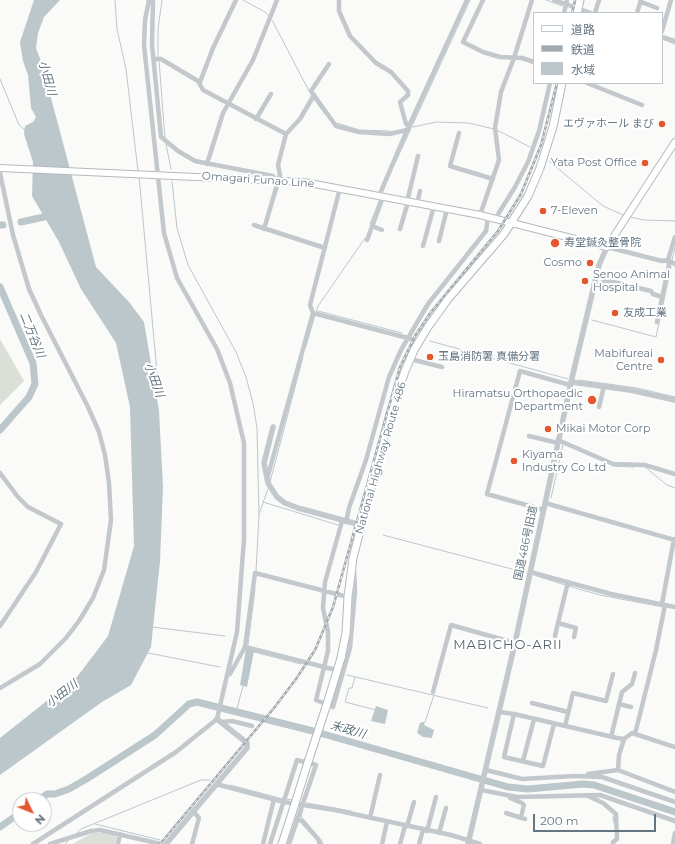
<!DOCTYPE html>
<html>
<head>
<meta charset="utf-8">
<style>
  body { margin:0 }
  #map { position:relative; width:675px; height:844px; overflow:hidden; background:#fafaf8; font-family:Montserrat,"Noto Sans JP",sans-serif }
  canvas { display:block }
  .legend { position:absolute; left:533px; top:12px; width:130px; height:72px; box-sizing:border-box; background:#fff; border:1px solid #c1c8cd; margin:0; padding:5px 7px; list-style:none; font-size:12px; color:#657683 }
  .legend li { display:flex; align-items:center; gap:8px; height:20px }
  .legend b { width:20px; border:1px solid #c1c8cd }
  .north { position:absolute; left:12px; top:792px; width:40px; height:40px; box-sizing:border-box; background:#fff; border:1px solid #c1c8cd; border-radius:50%; rotate:133deg; font-size:11px; font-weight:700; line-height:16px; text-align:center; color:#657683 }
  .north::after { content:''; display:block; margin:auto; width:14px; height:18px; background:#e4572e; clip-path:polygon(50% 0,100% 100%,50% 72%,0 100%) }
  .scale { position:absolute; left:533px; top:814px; width:123px; height:18px; box-sizing:border-box; border:2px solid #657683; border-top:0; padding-left:5px; font-size:12px; line-height:14px; white-space:nowrap; color:#657683; -webkit-text-stroke:3px #fff; paint-order:stroke }
</style>
</head>
<body>
<div id="map">
<canvas width="675" height="844"></canvas>
<ul class="legend">
<li><b style="height:5px;background:#fff"></b>道路</li>
<li><b style="height:5px;background:#a2aab0"></b>鉄道</li>
<li><b style="height:11px;background:#bbc7cb"></b>水域</li>
</ul>
<div class="north">N</div>
<div class="scale">200 m</div>
</div>
<script>
const ctx = document.querySelector('canvas').getContext('2d');
ctx.lineJoin = 'round';
function fill(path, color) { ctx.fillStyle = color; ctx.fill(path, 'evenodd'); }
const toPath = rows => new Path2D(rows.map(r => 'M' + r).join(''));
function trace(path, color, width, dash) { ctx.strokeStyle = color; ctx.lineWidth = width; ctx.lineCap = dash ? 'butt' : 'round'; ctx.setLineDash(dash || []); ctx.stroke(path); }
function label(font, color, halo, rows, align = 'center') {
  ctx.font = font + ' Montserrat,"Noto Sans JP",sans-serif'; ctx.lineWidth = 4; ctx.setLineDash([]); ctx.textBaseline = 'middle'; ctx.strokeStyle = halo; ctx.fillStyle = color; for (const [text, x, y, turn = 0] of rows) {
    ctx.save(); ctx.translate(x, y); ctx.rotate((+turn || 0) * Math.PI / 180); ctx.textAlign = isNaN(turn) ? turn : align; if (halo) ctx.strokeText(text, 0, 0); ctx.fillText(text, 0, 0); ctx.restore();
  }
}
fill(toPath([
  [0,339,24,381,0,405],
  [92,833,102,833,117,836,115,844,73,844]
]), '#dadfd7');
fill(toPath([
  [34,0,60,0,44,17,38,33,36,48,42,64,96,267,129,302,144,322,159,411,163,487,160,561,151,647,131,685,102,702,0,775,0,738,77,677,108,636,134,546,130,407,116,343,81,289,59,242,32,196,33,162,24,134,25,126,33,122,36,117,31,108,28,75,23,61,20,42],
  [246,649,254,651,247,687,240,685],
  [376,706,388,710,385,724,371,721],
  [423,722,425,722,424,725,434,730,432,738,423,737,417,733,420,723]
]), '#bbc7cb');
trace(toPath([
  [115,0,117,29,126,69,138,171],
  [243,0,265,12,269,16],
  [546,0,562,6],
  [272,20,309,91],
  [662,39,675,44],
  [158,57,158,29,162,0],
  [159,60,165,139],
  [0,79,19,125,25,130],
  [314,99,325,114],
  [337,123,359,130,390,131],
  [413,127,436,122,469,123,494,129],
  [497,130,530,147],
  [166,144,171,169],
  [396,161,470,0],
  [549,161,603,206,623,215],
  [139,176,159,394,156,399],
  [172,181,177,228,188,265,236,352,246,377,253,403,257,428,259,516,256,571],
  [630,217,644,220,675,221],
  [370,224,380,199],
  [672,260,675,248],
  [318,311,402,333],
  [316,312,318,306,365,238],
  [592,320,656,337,671,267],
  [430,341,568,379],
  [306,346,315,315],
  [579,380,637,388,675,397],
  [613,466,634,467],
  [645,467,667,485,675,488],
  [270,482,303,357],
  [551,498,563,444],
  [263,502,338,525],
  [259,514,268,489],
  [383,535,527,573],
  [537,576,565,585],
  [568,586,600,595,663,607],
  [152,627,225,636],
  [248,645,255,589],
  [254,652,301,664],
  [148,653,220,667],
  [347,675,488,708],
  [355,677,352,688,349,688,345,702,376,710],
  [236,712,243,686],
  [425,722,434,695],
  [230,785,283,799],
  [614,795,614,791],
  [286,799,293,800],
  [307,803,351,811],
  [303,810,301,816,316,834],
  [613,816,614,823],
  [95,824,160,840],
  [76,834,81,829,201,780,210,780],
  [321,839,323,844],
  [65,844,69,840]
]), '#bbc7cb', 1);
trace(toPath([
  [21,222,53,215],
  [0,225,3,225],
  [0,287,33,363,35,384,29,397,0,430],
  [39,800,47,794,55,794,69,789,88,778,155,735,189,704,197,702,313,731,508,787,528,789,583,784,594,785,675,812],
  [0,827,20,813]
]), '#bbc7cb', 7);
const secondary = toPath([
  [0,168,304,182,480,215,607,247,675,142]
]);
const trunk = toPath([
  [577,13,580,0],
  [341,658,346,633,348,597,353,558,390,414,405,371,414,350,428,327,448,299,504,234,528,196,540,168,553,127,562,83],
  [309,759,326,707],
  [282,844,293,810]
]);
trace(secondary, '#b3babf', 8);
trace(trunk, '#b4b9bd', 9);
trace(toPath([
  [153,0,152,44,161,137,178,151,195,161,273,176,275,180],
  [339,0,339,11,350,36,376,63,391,72,408,91,408,95,400,102,406,124,409,126,379,196],
  [483,0,463,42,483,52,500,57,522,58,534,62],
  [554,0,591,13],
  [641,2,657,8],
  [564,13,567,0],
  [595,13,599,0],
  [637,13,641,0],
  [662,31,671,0],
  [662,37,675,41],
  [153,59,161,59,198,81,203,90,286,134,278,165,280,175,264,229],
  [329,64,311,91,336,126,359,132,389,134,407,130],
  [200,82,213,48,236,0],
  [587,83,642,105],
  [256,119,271,94],
  [409,126,467,0],
  [459,133,450,166,493,179],
  [286,134,300,119,314,95],
  [207,164,223,113,253,60,277,0],
  [0,173,13,235,29,289,41,315,88,407,99,432,105,455,109,483,111,520,104,570,93,598,79,621,66,638,40,664,0,688],
  [407,202,418,156],
  [417,204,420,191],
  [480,215,499,160,495,128,501,92,514,58,532,0],
  [495,219,515,187,528,162,539,131,550,83],
  [254,225,325,248],
  [372,226,382,230],
  [400,229,408,202],
  [367,240,383,197],
  [439,241,447,209],
  [423,246,434,206],
  [607,247,662,261,668,260,675,264],
  [594,285,598,286,605,280,651,291,653,294,662,297],
  [313,313,419,341],
  [657,322,669,265,668,260,675,237],
  [410,359,442,367],
  [599,407,604,386],
  [529,436,558,443],
  [558,440,613,464,645,465,675,474],
  [0,473,18,497,28,507,61,524,36,572,0,626],
  [267,479,313,313,310,305,340,188],
  [545,503,675,540],
  [544,510,487,494,520,371,570,385],
  [342,521,325,582,323,608,328,632,328,651,316,700,333,707,350,648,355,591,354,570],
  [346,522,349,508,366,460,389,377,401,350,428,304,486,231,488,217],
  [530,572,611,594,675,607],
  [662,604,674,539],
  [558,623,568,582],
  [555,636,558,623,576,628,574,637],
  [245,647,340,671],
  [230,674,245,647,255,573,348,597],
  [433,692,451,625,515,643],
  [532,703,568,712],
  [619,704,631,707],
  [500,712,514,714,617,738,624,739,632,733,675,747],
  [514,714,504,757,543,766,554,724],
  [222,722,232,721,252,726],
  [565,726,573,693,606,701,613,674],
  [635,734,656,650,665,605],
  [611,737,622,692,632,684,635,673],
  [523,761,534,719],
  [486,770,522,779,574,776,602,777,675,802],
  [618,770,619,755,624,739],
  [588,774,618,770,675,792],
  [216,784,284,802,335,810,451,835,480,844],
  [481,790,517,797,600,795,675,821],
  [588,796,603,803,616,814,617,839,613,842,613,844],
  [510,798,522,803,524,805,521,817],
  [506,813,525,819],
  [370,818,380,775],
  [297,819,302,821,318,839,320,844],
  [407,826,414,802],
  [427,831,436,797],
  [439,833,446,808],
  [33,844,176,752,217,719,237,632,244,539,244,443,230,383,217,349,177,278,164,233,144,45,145,20,149,0],
  [50,844,91,831,100,830,161,844],
  [118,844,120,834],
  [192,844,199,818,193,811],
  [263,844,274,799],
  [270,844,297,760,316,765,289,844],
  [382,844,387,822],
  [400,844,405,826],
  [419,844,423,830],
  [673,844,675,833]
]), '#c3c8cc', 4.5);
trace(toPath([
  [571,382,630,390,675,400],
  [273,427,264,463,268,483,277,497,285,503,298,508,361,525],
  [166,844,247,748,247,743,217,719],
  [468,844,515,643,572,378,599,265,607,247]
]), '#c3c8cc', 5.5);
trace(secondary, '#fff', 6);
trace(trunk, '#fff', 7);
const rail = toPath([
  [572,13,575,0],
  [160,844,274,708,296,679,315,650,333,607,400,367,415,336,431,312,498,231,521,194,541,145,557,83]
]);
trace(rail, '#a2aab0', 2.5);
trace(rail, '#fff', 1, [3]);
const trunkBridge = toPath([
  [326,707,341,658],
  [293,810,309,759]
]);
trace(trunkBridge, '#b4b9bd', 9, []);
trace(trunkBridge, '#fff', 7);
for (const [x, y, r, color] of [
  [662,124,4,"#e4572e"],
  [645,163,4,"#e4572e"],
  [543,211,4,"#e4572e"],
  [555,243,5,"#e4572e"],
  [590,263,4,"#e4572e"],
  [585,281,4,"#e4572e"],
  [615,313,4,"#e4572e"],
  [430,357,4,"#e4572e"],
  [661,360,4,"#e4572e"],
  [592,400,5,"#e4572e"],
  [548,429,4,"#e4572e"],
  [514,461,4,"#e4572e"]
]) { const dot = new Path2D(); dot.arc(x, y, r, 0, 2 * Math.PI); ctx.fillStyle = color; ctx.fill(dot); trace(dot, '#fff', 1.5); }
label('11px', '#657683', '#fff', [
  ["エヴァホール まび",654,124,"right"],
  ["Yata Post Office",637,163,"right"],
  ["7-Eleven",551,211],
  ["寿堂鍼灸整骨院",564,243],
  ["Cosmo",582,263,"right"],
  ["Senoo Animal",593,275],
  ["Hospital",593,288],
  ["友成工業",623,313],
  ["Mabifureai",653,354,"right"],
  ["Centre",653,367,"right"],
  ["玉島消防署 真備分署",438,357],
  ["Hiramatsu Orthopaedic",583,394,"right"],
  ["Department",583,407,"right"],
  ["Mikai Motor Corp",556,429],
  ["Kiyama",522,455],
  ["Industry Co Ltd",522,468]
], 'left');
label('11px', '#657683', '#fff', [
  ["Omagari Funao Line",258,180,4],
  ["National Highway Route 486",381,458,-74],
  ["国道486号旧道",526,543,-78]
]);
label('italic 12px', '#60757c', '#fff', [
  ["小田川",47,78,74],
  ["二万谷川",32,335,68],
  ["小田川",154,380,70],
  ["小田川",62,694,-38],
  ["末政川",348,730,16]
]);
ctx.letterSpacing = '1px';
label('13px', '#57646e', '#fff', [
  ["MABICHO-ARII",508,645]
]);
ctx.letterSpacing = '0px';
</script>
</body>
</html>
